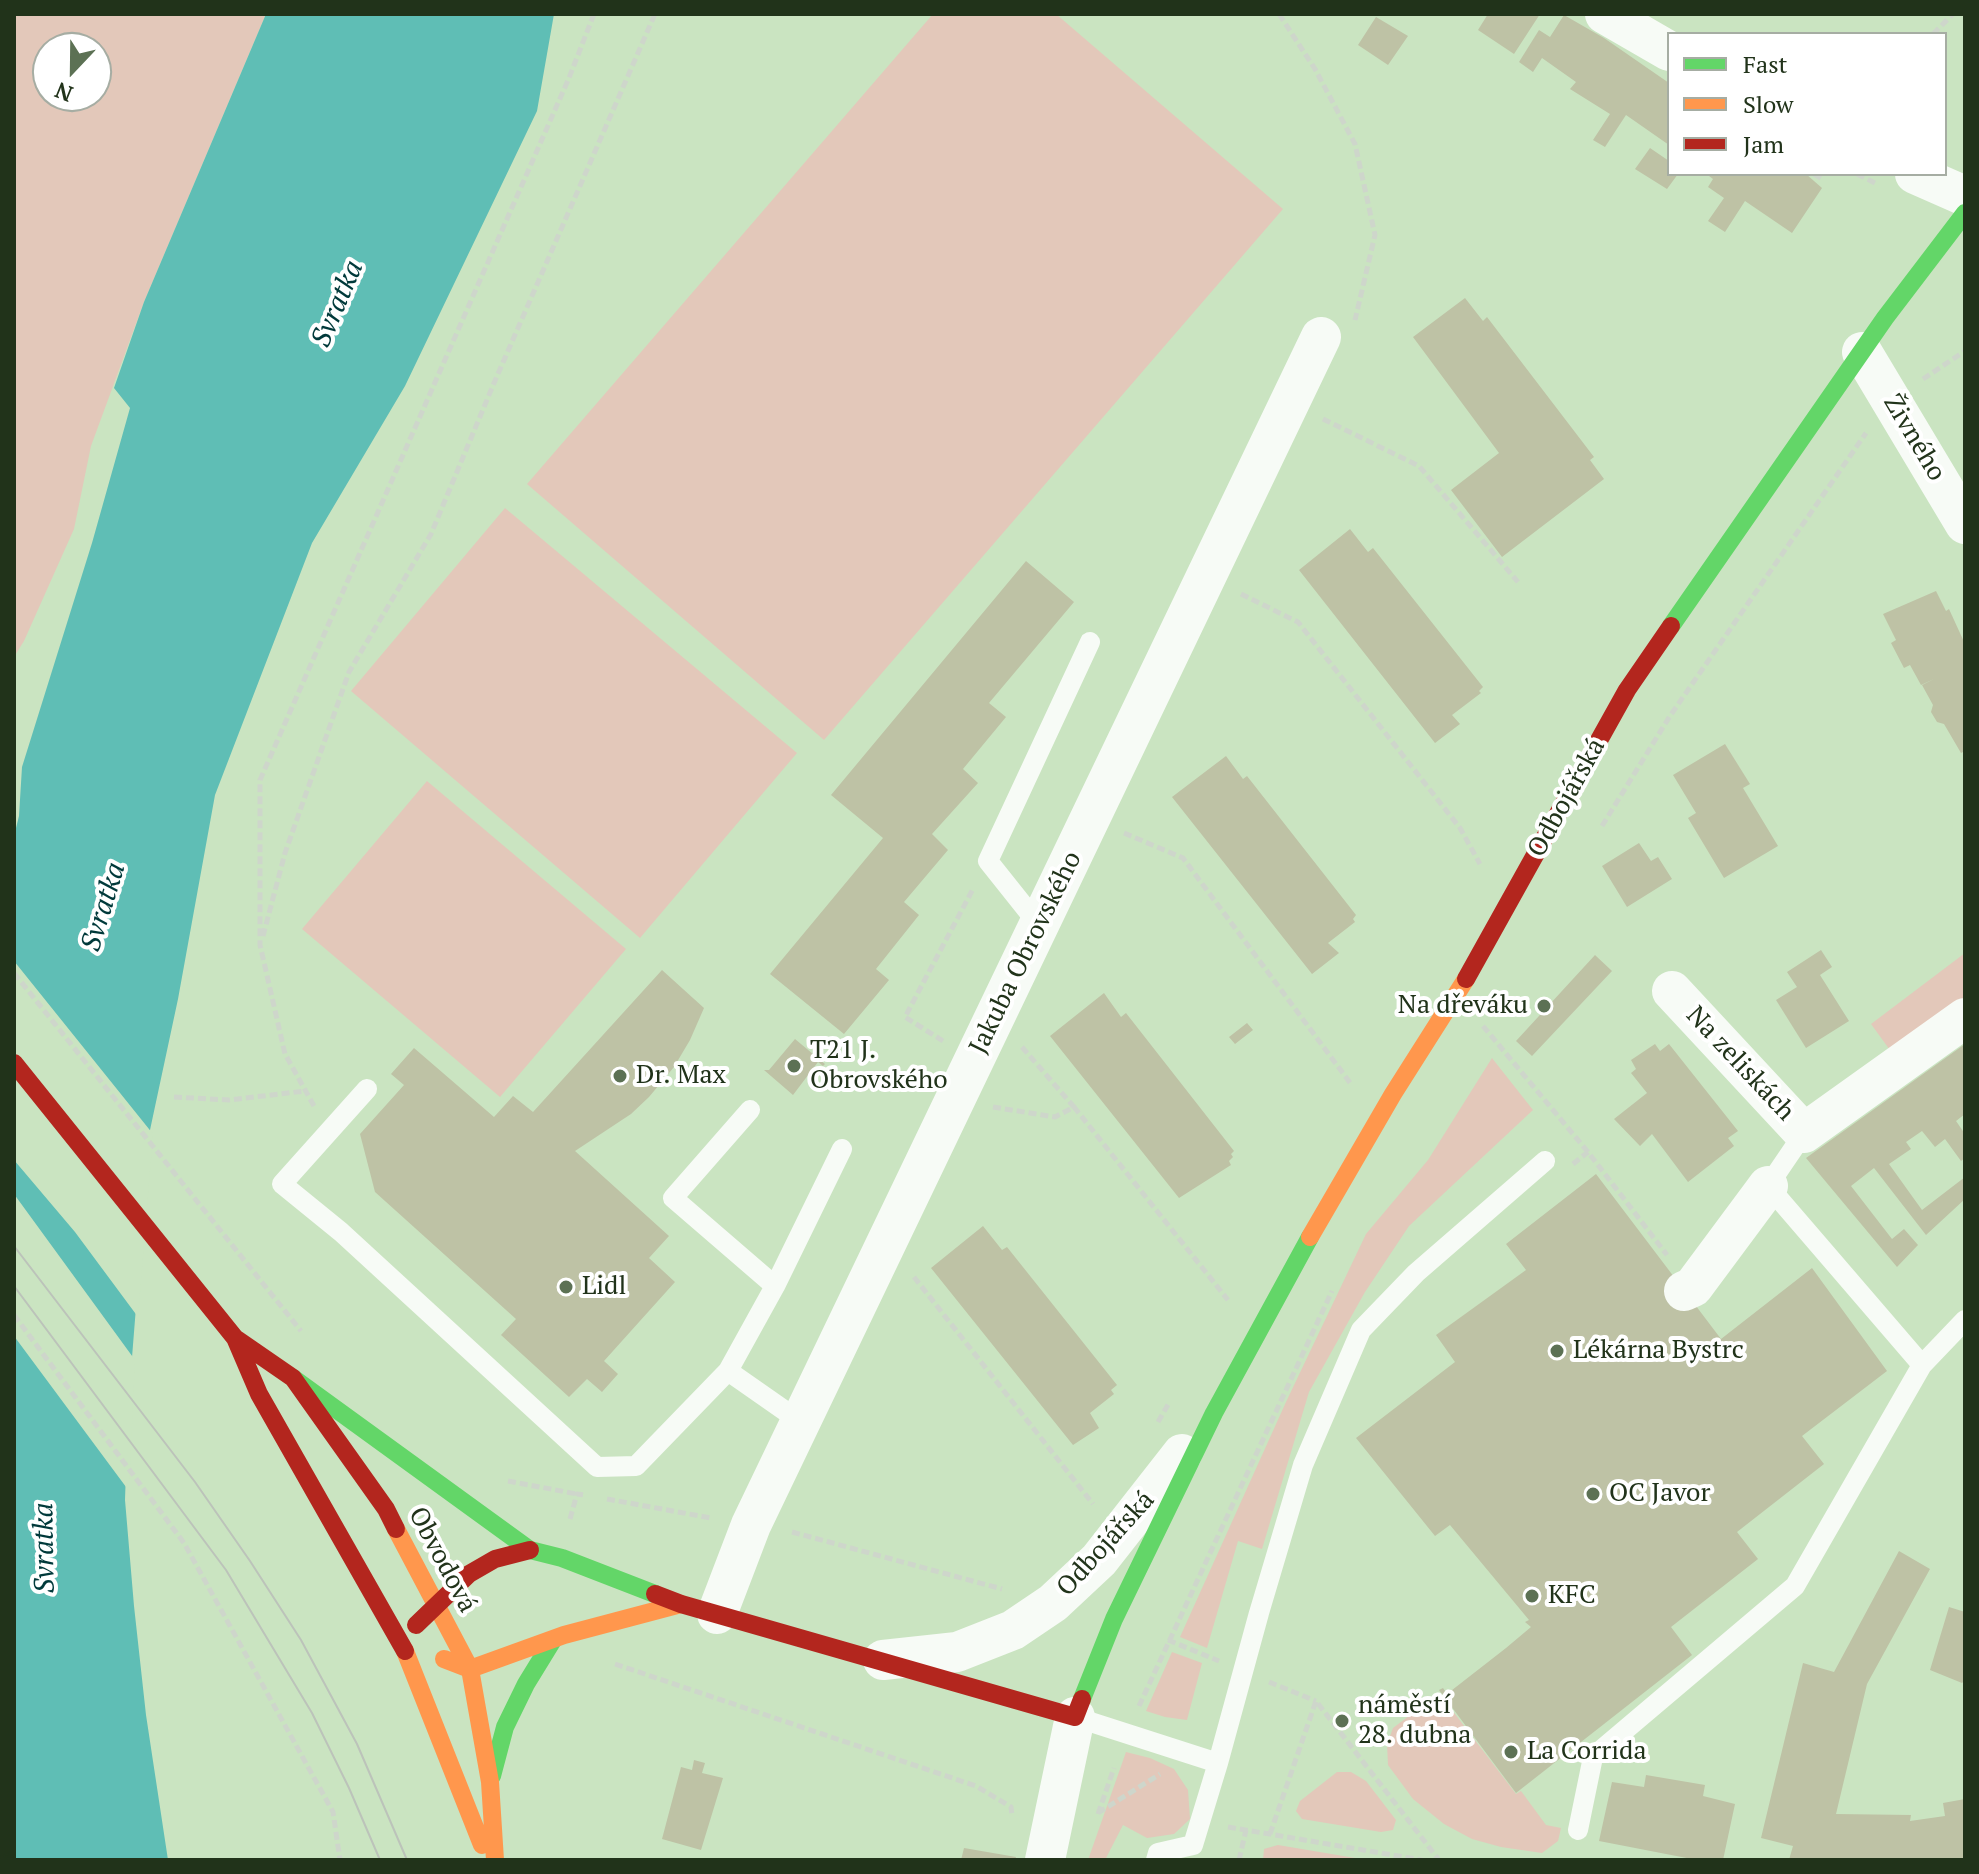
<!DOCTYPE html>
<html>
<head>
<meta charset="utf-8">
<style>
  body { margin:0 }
  #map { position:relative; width:1979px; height:1874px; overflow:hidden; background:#cae4c1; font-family:"PT Serif",serif }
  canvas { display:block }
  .frame { position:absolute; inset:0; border:16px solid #21331a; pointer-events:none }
  .legend { position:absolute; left:1667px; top:32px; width:280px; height:144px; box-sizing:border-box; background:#fff; border:2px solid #a6ada3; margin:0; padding:10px 14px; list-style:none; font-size:24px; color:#21331a }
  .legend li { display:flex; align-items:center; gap:16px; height:40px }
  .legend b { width:40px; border:2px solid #a6ada3 }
  .north { position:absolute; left:32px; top:32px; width:80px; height:80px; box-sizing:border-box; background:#fff; border:2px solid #a6ada3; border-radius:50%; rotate:202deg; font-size:22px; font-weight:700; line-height:32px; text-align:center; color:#21331a }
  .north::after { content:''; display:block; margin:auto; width:28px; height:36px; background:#5c7154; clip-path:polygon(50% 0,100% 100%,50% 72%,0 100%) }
</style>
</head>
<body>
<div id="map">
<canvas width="1979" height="1874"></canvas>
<div class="frame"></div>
<ul class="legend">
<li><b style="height:10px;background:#63d668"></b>Fast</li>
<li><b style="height:10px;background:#ff974d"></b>Slow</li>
<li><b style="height:10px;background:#b3261e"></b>Jam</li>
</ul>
<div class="north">N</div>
</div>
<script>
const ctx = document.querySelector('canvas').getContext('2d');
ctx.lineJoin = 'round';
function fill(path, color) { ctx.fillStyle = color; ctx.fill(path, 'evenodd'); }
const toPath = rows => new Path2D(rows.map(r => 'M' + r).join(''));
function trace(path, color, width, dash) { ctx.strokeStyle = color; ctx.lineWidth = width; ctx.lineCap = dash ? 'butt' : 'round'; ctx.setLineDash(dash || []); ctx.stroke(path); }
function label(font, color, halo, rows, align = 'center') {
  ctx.font = font + ' "PT Serif",serif'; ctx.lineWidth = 8; ctx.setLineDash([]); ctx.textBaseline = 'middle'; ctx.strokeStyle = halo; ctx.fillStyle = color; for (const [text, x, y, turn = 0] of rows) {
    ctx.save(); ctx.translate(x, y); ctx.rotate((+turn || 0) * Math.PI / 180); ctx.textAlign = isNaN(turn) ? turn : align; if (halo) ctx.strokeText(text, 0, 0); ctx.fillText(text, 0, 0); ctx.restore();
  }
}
fill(toPath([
  [14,14,266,14,144,302,91,446,74,529,24,641,14,657],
  [48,48,96,48,96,96,48,96],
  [933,14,1056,14,1283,209,824,740,527,484],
  [505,508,797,753,640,938,351,691],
  [427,781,626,949,500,1097,302,929],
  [1965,953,1965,1006,1895,1057,1871,1024],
  [1492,1058,1533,1110,1409,1226,1365,1292,1309,1392,1262,1549,1238,1541,1207,1648,1180,1637,1286,1402,1366,1234,1428,1160],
  [1172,1652,1202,1663,1187,1720,1165,1717,1146,1711],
  [1439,1693,1516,1794,1521,1791,1546,1825,1561,1828,1558,1841,1542,1853,1501,1847,1472,1839,1444,1824,1413,1799,1388,1765,1387,1744,1393,1728],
  [1126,1752,1150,1758,1174,1769,1188,1790,1190,1819,1174,1834,1147,1838,1123,1825,1105,1860,1088,1860],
  [1337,1772,1351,1772,1366,1781,1396,1820,1393,1830,1381,1832,1302,1819,1296,1811,1300,1801],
  [1278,1845,1367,1860,1263,1860,1264,1849]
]), '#e3c8ba');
fill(toPath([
  [266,14,554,14,537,111,405,386,312,543,215,795,178,999,150,1130,128,1408,125,1500,134,1606,146,1715,168,1860,14,1860,14,836,19,816,22,767,92,543,130,408,114,388,144,302]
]), '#5fbeb5');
fill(toPath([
  [14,961,153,1134,138,1317,75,1232,14,1160],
  [14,1194,135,1360,129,1491,14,1336]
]), '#cae4c1');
fill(toPath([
  [1488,14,1540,14,1514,54,1478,30],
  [1564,15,1604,38,1669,83,1669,145,1626,115,1605,147,1593,140,1610,114,1570,89,1576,82,1542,58,1533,72,1519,62,1539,30,1550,37],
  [1376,17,1408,36,1388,65,1358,45],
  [1650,148,1669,161,1669,174,1678,174,1667,189,1635,169],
  [1710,174,1806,174,1822,188,1792,233,1745,201,1725,232,1708,221,1724,198,1708,187,1713,179,1709,176],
  [1465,298,1483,321,1487,317,1594,457,1590,460,1604,479,1502,557,1451,490,1499,453,1413,337],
  [1350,529,1368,552,1373,548,1483,687,1479,691,1481,693,1452,715,1460,724,1435,743,1299,570],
  [1026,561,1074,602,989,703,1006,717,963,769,978,783,932,834,948,850,904,902,919,915,876,969,889,980,844,1034,770,974,883,838,831,795],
  [1936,591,1946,611,1949,609,1965,644,1965,751,1961,753,1944,724,1937,722,1931,712,1933,705,1922,685,1934,679,1921,685,1910,665,1904,668,1891,643,1896,640,1883,614],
  [1725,744,1750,784,1743,788,1778,846,1724,878,1688,818,1696,813,1673,775],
  [1226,756,1243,779,1247,776,1356,915,1353,919,1355,922,1328,943,1339,953,1312,974,1172,797],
  [1639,843,1651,861,1658,857,1672,879,1627,907,1602,866],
  [1821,950,1832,967,1820,975,1849,1021,1806,1048,1776,1000,1797,987,1787,972],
  [1595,955,1612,971,1532,1056,1516,1041],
  [662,970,704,1008,690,1040,674,1067,649,1097,631,1114,575,1151,669,1236,649,1258,675,1282,604,1361,618,1374,602,1392,587,1379,569,1397,501,1335,516,1319,375,1192,360,1134,404,1085,391,1074,414,1048,494,1117,513,1096,533,1112],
  [1104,993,1121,1017,1126,1013,1234,1151,1231,1154,1233,1157,1229,1161,1231,1165,1179,1198,1050,1036],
  [1247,1023,1253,1030,1235,1044,1229,1037],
  [795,1039,825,1064,823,1066,818,1062,793,1095,764,1070,769,1070],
  [1655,1044,1660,1051,1669,1044,1738,1131,1728,1138,1734,1146,1688,1182,1652,1134,1640,1146,1614,1119,1647,1093,1631,1073,1636,1069,1631,1060],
  [1965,1044,1965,1114,1956,1121,1965,1134,1965,1158,1961,1161,1945,1139,1935,1147,1922,1131,1906,1142,1911,1149,1889,1164,1922,1210,1965,1177,1965,1199,1926,1235,1874,1168,1851,1186,1892,1239,1904,1229,1918,1245,1897,1267,1806,1158],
  [1596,1174,1721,1339,1812,1268,1887,1371,1802,1436,1824,1464,1737,1532,1758,1559,1671,1627,1692,1655,1516,1793,1439,1690,1443,1688,1447,1694,1506,1648,1531,1627,1525,1622,1529,1620,1450,1525,1435,1536,1356,1438,1455,1362,1436,1335,1526,1270,1506,1244],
  [983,1226,1002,1250,1007,1247,1117,1385,1111,1390,1114,1394,1090,1413,1099,1428,1073,1445,931,1268],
  [1899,1551,1930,1569,1867,1684,1836,1814,1911,1815,1910,1821,1945,1816,1943,1803,1965,1799,1965,1860,1789,1860,1793,1846,1761,1838,1803,1663,1834,1672],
  [1949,1607,1965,1612,1965,1680,1962,1683,1930,1670],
  [694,1760,705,1763,702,1773,723,1778,701,1850,662,1839,681,1767,692,1770],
  [1646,1775,1705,1785,1703,1796,1735,1804,1723,1860,1697,1860,1599,1841,1612,1782,1644,1787],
  [964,1848,1016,1857,1015,1860,961,1860]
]), '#bec2a5');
trace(toPath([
  [1279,14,1315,69,1355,144,1375,235,1355,320],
  [1933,34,1953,14],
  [1814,174,1821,178,1824,174],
  [1857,174,1877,184],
  [1923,379,1965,351],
  [1323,419,1419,466,1518,582],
  [1241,594,1298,622,1460,828,1480,864],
  [1602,826,1670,716,1866,433],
  [1124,833,1183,858,1351,1084],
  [263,936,285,853,349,672,431,534,494,383,655,14],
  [14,973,301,1331],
  [1483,1026,1588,1152,1667,1255],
  [943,1041,905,1017,973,889],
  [1022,1047,1074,1107],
  [174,1097,229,1100,305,1091],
  [314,1106,285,1054,260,945,260,780,569,78,594,14],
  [993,1107,1055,1117,1074,1107,1228,1300],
  [1573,1164,1588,1152],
  [914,1277,1093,1504],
  [14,1315,184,1543,333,1812,340,1860],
  [1158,1422,1169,1403],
  [508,1481,577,1494],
  [607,1499,711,1518],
  [570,1519,577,1494,585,1495],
  [792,1532,1002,1589],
  [1168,1640,1219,1661],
  [615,1664,976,1786,1011,1807,1012,1815],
  [1269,1682,1316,1701],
  [1139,1706,1332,1291],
  [1098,1813,1160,1774],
  [1098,1814,1114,1768],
  [1228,1827,1422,1860],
  [1270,1834,1316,1701,1439,1860],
  [1239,1860,1246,1830]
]), '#ced6cb', 5, [8, 4]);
trace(toPath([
  [1039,925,988,861,1090,642],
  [367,1089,282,1184,341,1232,597,1467,636,1466,728,1371,801,1422],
  [750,1110,673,1198,775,1286],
  [1804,1133,1768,1186,1922,1365,1965,1320],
  [728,1371,775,1286,842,1149],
  [1075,1717,1218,1763,1259,1613,1303,1465,1361,1330,1416,1273,1545,1161],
  [1578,1830,1593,1757,1795,1586,1922,1365],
  [1156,1860,1158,1853,1193,1845,1218,1763]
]), '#f7fbf6', 20);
trace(toPath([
  [1605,14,1669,51],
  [1915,174,1965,196],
  [1862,352,1965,524],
  [1672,991,1804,1133,1965,1018],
  [1684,1291,1693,1287,1768,1186],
  [717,1614,751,1525,1321,337],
  [883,1660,957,1652,1013,1630,1053,1603,1099,1560,1182,1454],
  [1045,1860,1075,1717]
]), '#f7fbf6', 40);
trace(toPath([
  [1671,626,1885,318,1965,213],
  [293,1378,530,1550,562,1558,655,1594],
  [1082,1699,1114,1619,1214,1413,1310,1237],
  [492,1776,505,1727,526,1684,553,1640]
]), '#63d668', 18);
trace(toPath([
  [1310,1237,1393,1094,1466,979],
  [396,1529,470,1669,490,1782,495,1860],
  [405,1651,482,1845],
  [444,1659,470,1669,564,1635,681,1604]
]), '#ff974d', 18);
trace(toPath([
  [1466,979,1627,690,1671,626],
  [14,1063,235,1338,293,1378,386,1509,396,1529],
  [235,1338,259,1394,405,1651],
  [655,1594,681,1604,1075,1717,1082,1699],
  [416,1625,469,1574,495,1559,530,1550]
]), '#b3261e', 18);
trace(toPath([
  [14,1246,195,1482,250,1561,301,1640,357,1744,407,1860],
  [14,1286,226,1570,312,1713,349,1788,380,1860]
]), '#bcc3ba', 2);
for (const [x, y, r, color] of [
  [1544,1006,8,"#5c7154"],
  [794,1066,8,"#5c7154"],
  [620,1076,8,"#5c7154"],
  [566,1287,8,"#5c7154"],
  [1557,1351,8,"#5c7154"],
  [1593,1494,8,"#5c7154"],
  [1532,1596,8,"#5c7154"],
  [1342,1721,8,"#5c7154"],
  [1511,1752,8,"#5c7154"]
]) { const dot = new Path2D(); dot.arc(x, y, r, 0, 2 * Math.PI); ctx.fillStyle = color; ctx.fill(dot); trace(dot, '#fff', 3); }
label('26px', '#21331a', '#fff', [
  ["Živného",1914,438,59],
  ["Odbojářská",1567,798,-61],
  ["Jakuba Obrovského",1026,953,-64],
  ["Na zeliskách",1740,1064,47],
  ["Odbojářská",1106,1544,-48],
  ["Obvodová",442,1560,62]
]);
label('26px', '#21331a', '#fff', [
  ["Na dřeváku",1528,1006,"right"],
  ["T21 J.",810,1051],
  ["Obrovského",810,1081],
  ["Dr. Max",636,1076],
  ["Lidl",582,1287],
  ["Lékárna Bystrc",1573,1351],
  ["OC Javor",1609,1494],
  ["KFC",1548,1596],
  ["náměstí",1358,1706],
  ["28. dubna",1358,1736],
  ["La Corrida",1527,1752]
], 'left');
label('italic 28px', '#00393a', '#fff', [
  ["Svratka",338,304,-67],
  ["Svratka",104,907,-73],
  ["Svratka",45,1548,-91]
]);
</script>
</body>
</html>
